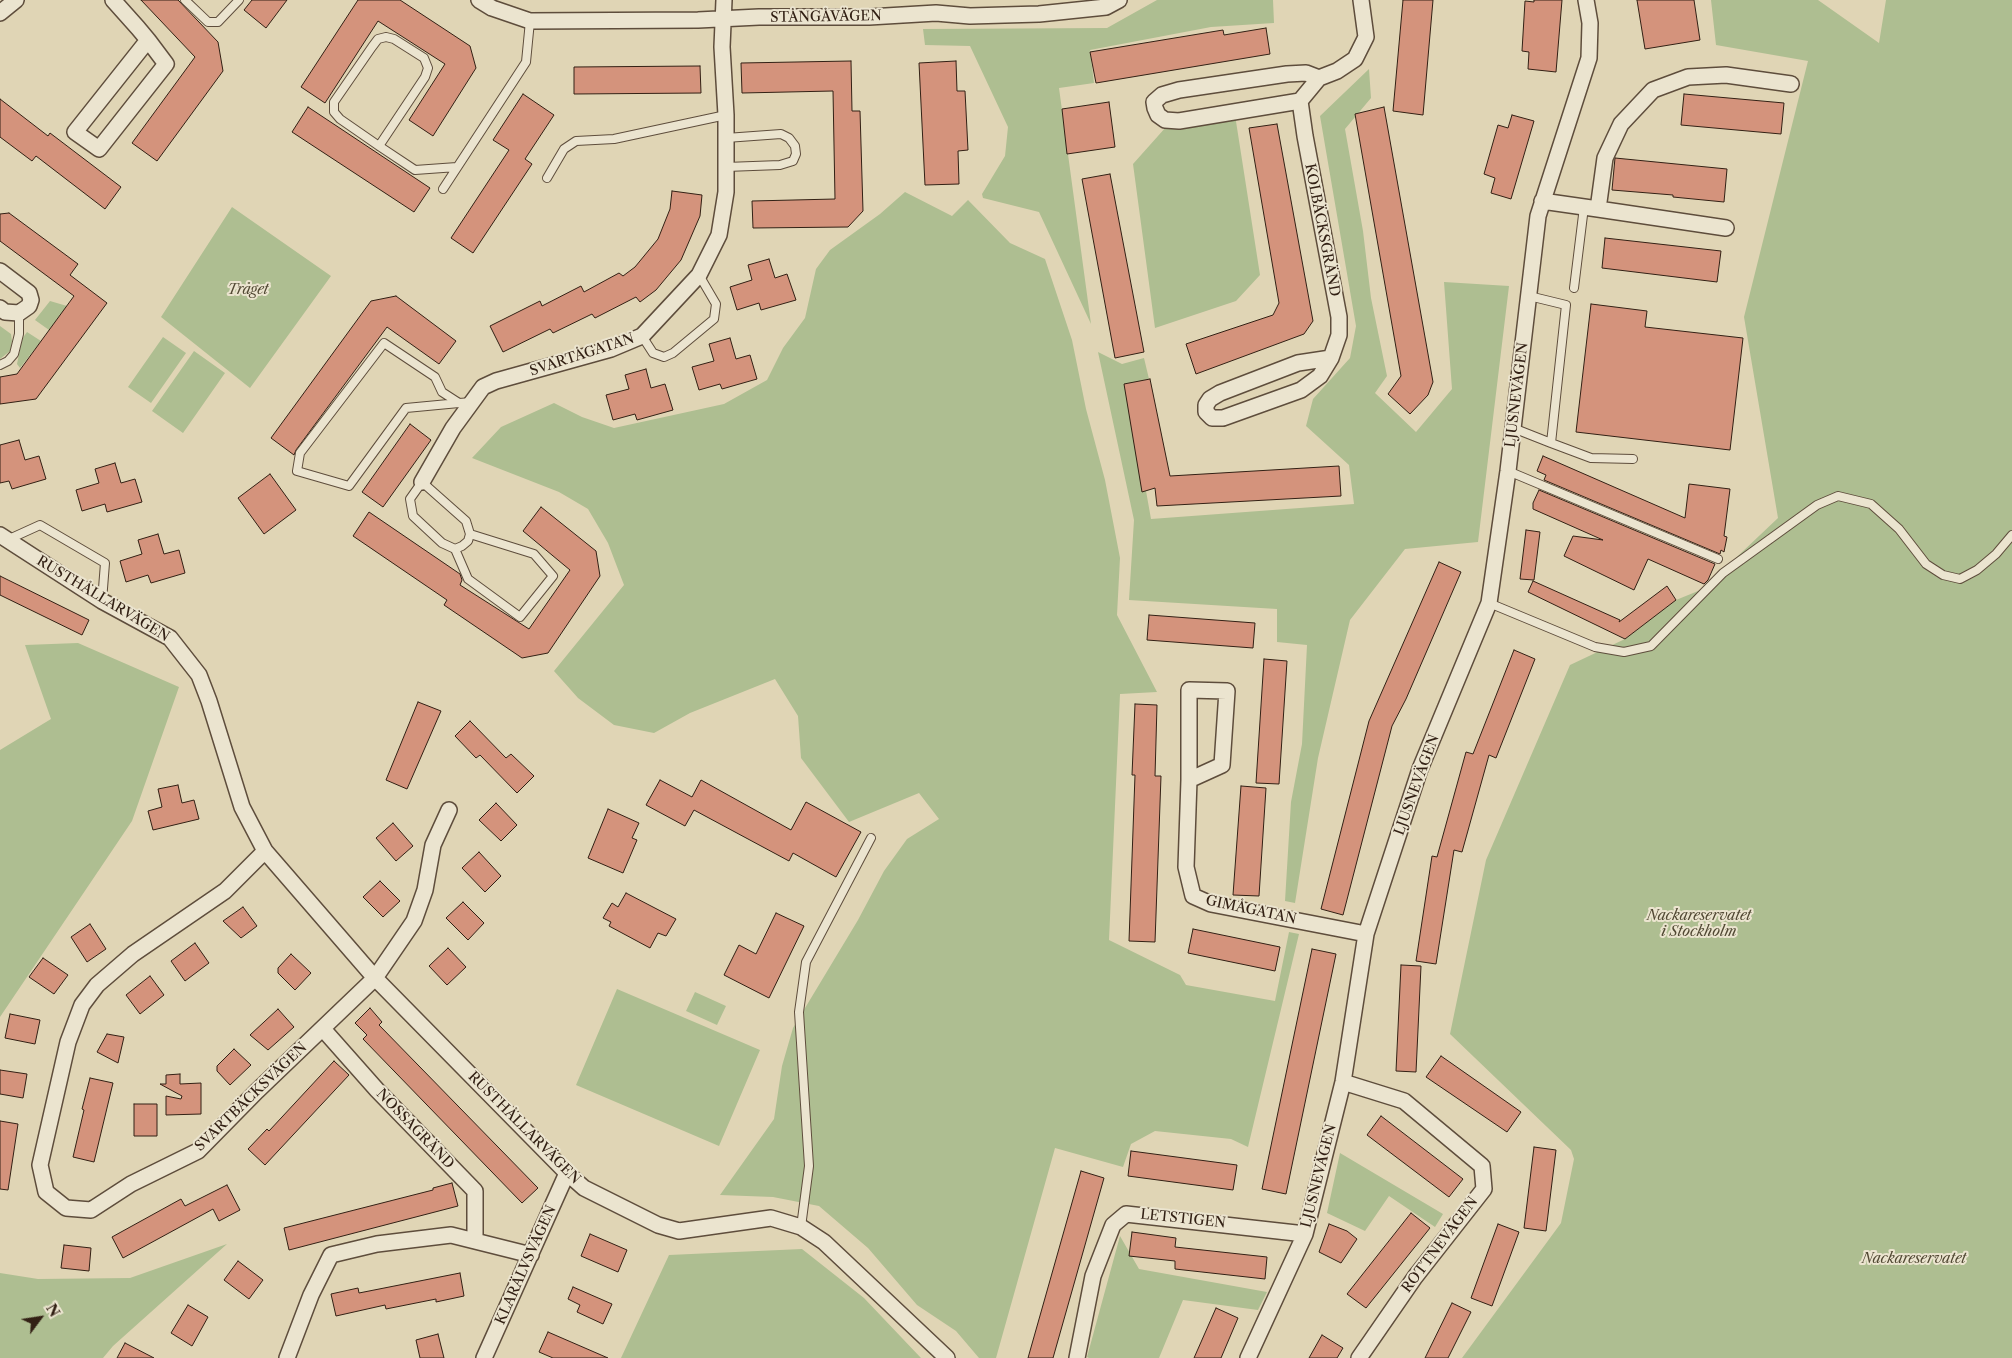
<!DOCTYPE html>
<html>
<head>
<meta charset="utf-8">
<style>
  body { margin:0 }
  #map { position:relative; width:2012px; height:1358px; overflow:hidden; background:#e0d5b5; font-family:"Libre Caslon Text",serif }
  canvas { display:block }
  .north { position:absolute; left:15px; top:1293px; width:50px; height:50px; -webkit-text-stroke:4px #ebe4cf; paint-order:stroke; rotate:59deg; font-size:14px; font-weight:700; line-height:20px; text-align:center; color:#322014 }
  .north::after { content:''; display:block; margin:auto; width:18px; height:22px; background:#322014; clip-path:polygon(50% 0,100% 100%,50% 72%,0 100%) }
</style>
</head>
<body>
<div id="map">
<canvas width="2012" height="1358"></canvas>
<div class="north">N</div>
</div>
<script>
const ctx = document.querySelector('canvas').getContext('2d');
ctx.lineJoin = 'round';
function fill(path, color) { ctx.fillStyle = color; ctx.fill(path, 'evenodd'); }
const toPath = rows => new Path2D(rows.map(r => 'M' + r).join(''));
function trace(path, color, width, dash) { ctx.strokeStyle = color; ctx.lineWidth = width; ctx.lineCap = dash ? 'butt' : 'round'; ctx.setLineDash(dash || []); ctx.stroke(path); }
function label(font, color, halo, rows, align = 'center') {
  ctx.font = font + ' "Libre Caslon Text",serif'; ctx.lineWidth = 4; ctx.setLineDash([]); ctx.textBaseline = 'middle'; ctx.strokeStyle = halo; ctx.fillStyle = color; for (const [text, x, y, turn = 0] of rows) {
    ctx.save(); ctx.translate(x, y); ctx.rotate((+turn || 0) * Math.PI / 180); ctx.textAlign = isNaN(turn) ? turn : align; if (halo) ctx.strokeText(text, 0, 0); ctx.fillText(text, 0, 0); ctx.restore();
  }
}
fill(toPath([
  [1157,0,1273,0,1274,23,1211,27,1090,50,1094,83,1059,88,1091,324,1039,212,983,198,982,194,1005,156,1008,127,970,46,925,45,923,29,1107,28],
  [1711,0,1818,0,1879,43,1886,0,2012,0,2012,1358,1462,1358,1561,1223,1574,1159,1571,1150,1450,1034,1486,860,1570,665,1625,639,1676,600,1703,589,1778,518,1744,317,1808,61,1716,45],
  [1369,69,1371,98,1345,129,1363,231,1371,298,1387,376,1375,393,1416,432,1452,389,1444,282,1509,286,1478,542,1405,549,1350,620,1318,758,1295,903,1285,901,1291,802,1302,744,1307,645,1277,642,1277,609,1129,600,1134,520,1098,352,1122,364,1144,358,1149,379,1127,384,1151,519,1354,504,1349,465,1306,426,1313,399,1350,358,1356,326,1320,116],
  [1235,115,1260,275,1236,301,1155,328,1133,164,1166,127],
  [905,192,952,216,968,200,1010,243,1045,259,1072,340,1086,409,1105,480,1120,558,1117,615,1157,692,1120,694,1109,940,1180,975,1186,985,1275,1001,1289,932,1299,934,1248,1147,1231,1139,1155,1131,1131,1144,1123,1167,1055,1148,996,1358,979,1358,956,1331,917,1305,868,1248,819,1206,773,1197,720,1195,774,1119,782,1066,793,1028,858,920,884,871,907,839,939,819,919,793,849,822,801,758,798,716,775,679,690,713,654,733,614,725,578,698,554,671,624,585,608,543,588,509,559,492,472,458,501,427,554,403,582,417,614,428,724,404,767,380,783,348,805,318,816,269,830,250,880,214],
  [232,207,331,276,250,388,161,317],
  [50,301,67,306,49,330,35,320],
  [0,326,11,334,12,341,10,351,0,359],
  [27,332,41,341,20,368,17,364,22,339],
  [163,337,186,353,151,403,128,387],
  [194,351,225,373,183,433,152,411],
  [78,643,179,687,132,821,0,1017,0,750,51,719,25,645],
  [617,989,760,1050,719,1146,576,1085],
  [695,992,726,1006,717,1025,686,1011],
  [1340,1153,1443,1214,1435,1227,1389,1196,1365,1231,1327,1213],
  [1120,1236,1139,1269,1267,1292,1258,1310,1183,1300,1159,1358,1089,1358,1087,1357],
  [227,1244,113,1346,103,1358,0,1358,0,1273,38,1279,130,1278],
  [802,1249,864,1298,921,1358,621,1358,669,1255]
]), '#aebe91');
const building = toPath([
  [141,0,178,0,218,42,223,71,157,161,132,143,195,57,141,0],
  [252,0,287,0,266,28,244,10,252,0],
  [358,0,400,0,470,46,476,68,433,136,409,120,445,64,378,21,325,103,301,87,358,0],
  [1403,0,1433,0,1423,115,1393,111,1403,0],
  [1534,0,1562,0,1556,72,1528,69,1529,52,1522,51,1525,1,1534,2,1534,0],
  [1637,0,1694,0,1700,40,1645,49,1637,0],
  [1266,28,1270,54,1096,83,1090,52,1223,30,1224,35,1266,28],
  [851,61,852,111,860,111,863,211,848,227,753,228,752,201,835,199,833,91,742,93,741,63,851,61],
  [956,61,957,91,965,91,968,150,958,151,959,184,925,185,919,63,956,61],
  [700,66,701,93,574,94,574,67,700,66],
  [523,94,554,115,525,159,532,164,473,253,451,238,509,150,493,140,523,94],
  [1684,94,1784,103,1781,134,1681,125,1684,94],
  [0,99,48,136,50,133,121,187,105,209,36,156,32,161,0,137,0,99],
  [1109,102,1115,147,1067,154,1062,109,1109,102],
  [308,107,430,188,414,212,292,132,308,107],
  [1384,107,1433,382,1428,395,1410,414,1388,394,1401,376,1355,114,1384,107],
  [1512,115,1534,121,1511,199,1491,193,1495,178,1484,174,1498,125,1508,128,1512,115],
  [1277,124,1313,321,1304,334,1196,374,1186,344,1273,315,1279,303,1249,128,1277,124],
  [1615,158,1727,169,1724,202,1673,197,1673,195,1612,190,1615,158],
  [1110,174,1144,352,1115,358,1082,179,1110,174],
  [672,191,702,195,700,216,681,260,656,290,640,302,636,297,595,318,592,314,553,333,550,329,503,352,490,326,540,301,542,306,581,286,584,292,619,273,623,276,635,267,658,239,670,209,672,191],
  [9,213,78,264,70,275,107,303,36,399,0,404,0,377,17,374,74,296,0,241,0,214,9,213],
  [1605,238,1721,251,1717,282,1602,268,1605,238],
  [769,259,775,278,787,274,796,300,761,310,759,303,737,310,730,287,752,280,748,265,769,259],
  [396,296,456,341,439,364,387,327,296,450,294,455,271,438,371,301,396,296],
  [1591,304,1647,311,1645,327,1743,338,1730,450,1576,432,1591,304],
  [730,338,736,359,750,355,757,379,722,389,720,384,699,390,692,367,714,361,709,344,730,338],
  [646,369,651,388,665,384,673,410,637,420,635,414,613,420,606,395,629,389,625,375,646,369],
  [1150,379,1170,476,1339,466,1341,496,1157,506,1155,488,1142,492,1124,384,1150,379],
  [410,424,431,440,383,507,362,492,410,424],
  [19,440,25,460,39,456,46,479,12,489,9,481,0,483,0,445,19,440],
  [1543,456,1685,518,1689,484,1730,489,1724,536,1727,537,1724,552,1721,550,1720,554,1544,480,1546,475,1537,471,1543,456],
  [115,463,121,483,135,479,142,502,107,512,105,504,82,511,76,490,99,483,95,469,115,463],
  [270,474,296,510,264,534,238,498,270,474],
  [1539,490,1715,564,1708,580,1704,584,1648,559,1634,590,1564,556,1573,536,1603,540,1533,509,1533,503,1539,490],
  [541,507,596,551,600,576,548,653,522,658,444,605,447,600,353,536,369,512,460,574,462,580,460,585,529,629,570,570,523,531,541,507],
  [1526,530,1540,532,1534,580,1520,579,1526,530],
  [158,534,164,554,179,550,185,573,151,583,148,575,126,582,120,561,142,554,138,540,158,534],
  [1439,562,1461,572,1406,699,1392,726,1343,915,1321,909,1369,721,1439,562],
  [0,576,89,620,82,635,0,595,0,576],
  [1533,581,1620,620,1619,622,1667,586,1676,600,1625,639,1528,592,1533,581],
  [1149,615,1255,623,1253,648,1147,640,1149,615],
  [1514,650,1535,659,1496,758,1489,755,1462,852,1454,850,1436,964,1416,961,1432,856,1437,857,1466,752,1473,754,1514,650],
  [1264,659,1287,661,1279,784,1256,783,1264,659],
  [418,702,441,711,407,789,386,780,418,702],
  [1135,704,1157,705,1155,776,1161,776,1155,942,1129,941,1135,775,1132,775,1135,704],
  [470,721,506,758,511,754,534,776,517,793,480,755,476,758,455,736,470,721],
  [660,780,692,797,701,780,791,830,806,802,861,832,836,877,793,853,789,861,694,810,685,826,646,805,660,780],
  [178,785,182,803,194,800,199,819,153,830,148,811,162,807,158,789,178,785],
  [1241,786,1266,788,1259,896,1233,895,1241,786],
  [496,803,517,825,501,841,479,820,496,803],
  [608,809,639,823,632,838,637,840,623,873,588,858,608,809],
  [393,823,413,846,396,861,376,838,393,823],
  [479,852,501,876,485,892,462,868,479,852],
  [380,881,400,901,383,917,363,897,380,881],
  [626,893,676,919,666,936,658,933,650,948,609,926,611,922,603,918,612,903,618,907,626,893],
  [463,902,484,923,468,940,446,918,463,902],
  [243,907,257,926,241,938,223,921,243,907],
  [776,913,804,926,769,998,724,975,739,945,756,954,776,913],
  [90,924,106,949,87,962,71,937,90,924],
  [1193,929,1280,947,1275,971,1188,953,1193,929],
  [195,943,209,963,185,981,171,961,195,943],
  [448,948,466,967,447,985,429,966,448,948],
  [1312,949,1336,954,1286,1194,1262,1189,1312,949],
  [291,954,311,973,295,990,278,973,278,968,291,954],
  [43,958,68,975,54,994,29,977,43,958],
  [1401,965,1421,966,1416,1072,1396,1071,1401,965],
  [150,976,164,995,140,1014,126,995,150,976],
  [370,1008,382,1022,379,1025,538,1188,522,1203,363,1039,367,1035,355,1023,370,1008],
  [278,1009,294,1027,268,1050,250,1035,278,1009],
  [10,1014,40,1020,35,1044,5,1038,10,1014],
  [107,1034,124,1037,118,1063,97,1052,107,1034],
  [234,1049,251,1065,230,1085,217,1071,217,1066,234,1049],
  [1441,1056,1521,1112,1507,1132,1426,1077,1441,1056],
  [334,1061,349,1075,265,1165,248,1149,267,1129,269,1131,334,1061],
  [0,1070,27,1074,23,1098,0,1094,0,1070],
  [180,1074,180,1084,201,1083,201,1114,166,1115,166,1096,181,1099,182,1096,160,1084,166,1084,166,1075,180,1074],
  [90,1078,113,1083,94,1162,73,1157,84,1110,82,1109,90,1078],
  [134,1104,157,1104,157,1136,134,1136,134,1104],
  [1381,1116,1463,1179,1449,1197,1367,1135,1381,1116],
  [0,1121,18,1124,8,1190,0,1189,0,1121],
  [1534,1147,1556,1150,1546,1231,1524,1228,1534,1147],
  [1131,1151,1237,1165,1233,1190,1128,1176,1131,1151],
  [1081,1171,1104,1178,1053,1358,1028,1358,1081,1171],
  [452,1183,458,1206,289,1250,284,1228,433,1190,433,1188,452,1183],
  [227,1185,240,1210,219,1221,213,1209,123,1258,112,1237,181,1199,185,1206,227,1185],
  [1411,1213,1430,1228,1366,1308,1347,1294,1411,1213],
  [1329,1224,1347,1231,1357,1239,1341,1263,1319,1252,1329,1224],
  [1498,1224,1519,1232,1492,1306,1471,1298,1498,1224],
  [1132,1232,1176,1238,1175,1247,1267,1257,1265,1279,1175,1269,1175,1261,1129,1256,1132,1232],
  [590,1234,627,1250,618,1272,581,1256,590,1234],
  [64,1245,91,1248,89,1271,61,1268,64,1245],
  [238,1261,263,1280,249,1299,224,1280,238,1261],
  [460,1273,464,1296,436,1302,436,1299,386,1309,385,1305,336,1316,331,1294,358,1288,359,1293,460,1273],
  [573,1287,612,1304,603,1324,577,1312,580,1305,568,1299,573,1287],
  [1452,1303,1471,1312,1448,1358,1425,1358,1452,1303],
  [188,1305,208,1317,192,1346,171,1333,188,1305],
  [1216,1308,1238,1318,1221,1358,1194,1358,1216,1308],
  [548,1332,608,1358,553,1358,539,1352,548,1332],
  [438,1334,444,1358,420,1358,416,1340,438,1334],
  [1322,1335,1343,1348,1337,1358,1309,1358,1322,1335],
  [125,1343,154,1358,117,1358,125,1343]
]);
fill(building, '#d4937c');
trace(building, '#322014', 1);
const lane = toPath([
  [185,0,208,22,218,22,239,0],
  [379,146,425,77,428,68,424,58,394,39,386,37,378,39,372,47,334,102,334,112,340,119,379,146,415,170,457,167],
  [726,167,780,165,793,161,796,154,795,146,789,138,781,134,726,138],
  [547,178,564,149,576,141,614,139,726,115],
  [443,189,526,62,530,21],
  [1574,288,1584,207],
  [642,336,653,353,664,357,673,353,714,319,716,304,699,275],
  [0,365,8,361,14,354,19,334,19,313],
  [459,403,442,392,435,377,384,343,300,453,297,471,349,486,406,408,459,403,472,402],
  [1513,428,1551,443,1566,305,1529,296],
  [1551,443,1591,458,1633,459],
  [1508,471,1718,559],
  [422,482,466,521,470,534,468,541,462,546,455,549,442,543,413,516,410,499,422,482],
  [7,540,40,525,105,563,102,601],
  [455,549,468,579,520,617,553,576,534,554,470,534],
  [1489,603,1595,647,1624,652,1651,646,1723,573,1817,505,1838,496,1871,504,1899,529,1926,564,1943,575,1960,579,1977,570,1996,554,2012,535],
  [801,1227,809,1166,799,1012,806,962,871,838]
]);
const street = toPath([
  [113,0,138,28,148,40,166,64,99,149,75,132,148,40],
  [479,0,492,8,530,21,698,20,759,17,869,17,936,13,970,16,1039,14,1106,7,1119,0],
  [0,13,16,0],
  [1319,78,1306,73,1287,74,1179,90,1162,95,1154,102,1155,108,1158,115,1165,120,1179,121,1300,101,1319,78,1337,71,1355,59,1366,37,1361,0],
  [1300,101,1305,136,1339,317,1339,335,1331,358,1320,376,1301,390,1223,418,1212,418,1206,412,1206,405,1210,399,1220,393,1298,363,1331,358],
  [1542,201,1598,209,1605,158,1621,124,1653,90,1688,77,1726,75,1791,84],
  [1598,209,1726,228],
  [0,271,29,293,31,300,29,306,19,313,5,312,0,308],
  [422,482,453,428,483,387,496,381,611,349,642,336,699,275,719,235,726,192,726,115,722,47,724,0],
  [0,535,102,601,170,638,199,675,209,701,242,807,265,851,375,978,567,1173,584,1188,658,1225,679,1231,771,1218,801,1227,824,1242,947,1358],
  [1189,780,1222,765,1227,691,1189,690,1189,780,1186,867,1193,896,1211,904,1366,934],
  [265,851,225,891,133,954,97,985,82,1005,68,1042,40,1165,46,1192,66,1208,91,1210,131,1184,198,1151,257,1091,375,978,414,921,425,890,433,845,449,810],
  [323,1029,377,1090,475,1191,475,1241],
  [1343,1082,1404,1101,1482,1166,1484,1189,1415,1277,1359,1358],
  [287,1358,311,1295,331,1255,377,1244,451,1235,531,1255],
  [484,1358,567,1173],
  [1077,1358,1093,1276,1113,1225,1126,1214,1305,1234],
  [1248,1358,1305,1234,1343,1082,1366,934,1420,769,1489,603,1508,471,1538,216,1589,58,1590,23,1586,0]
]);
trace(lane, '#5e4d3c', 10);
trace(street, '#5e4d3c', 18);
trace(lane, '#ebe4cf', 8);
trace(street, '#ebe4cf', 15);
label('14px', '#322014', '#ebe4cf', [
  ["STÅNGÅVÄGEN",826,17,-1],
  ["KOLBÄCKSGRÄND",1322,230,79],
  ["SVARTÅGATAN",582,355,-18],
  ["LJUSNEVÄGEN",1517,395,-83],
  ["RUSTHÅLLARVÄGEN",103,599,31],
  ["LJUSNEVÄGEN",1417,785,-70],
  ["GIMÅGATAN",1251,910,12],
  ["SVARTBÄCKSVÄGEN",251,1097,-44],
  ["RUSTHÅLLARVÄGEN",524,1128,45],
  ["NOSSAGRÄND",415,1129,46],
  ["LJUSNEVÄGEN",1319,1176,-76],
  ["LETSTIGEN",1183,1219,6],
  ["ROTTNEVÄGEN",1440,1245,-53],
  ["KLARÄLVSVÄGEN",526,1265,-66]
]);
label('italic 14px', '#514833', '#ebe4cf', [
  ["Tråget",248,290],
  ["Nackareservatet",1699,916],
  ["i Stockholm",1699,932],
  ["Nackareservatet",1914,1259]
]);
</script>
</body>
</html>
